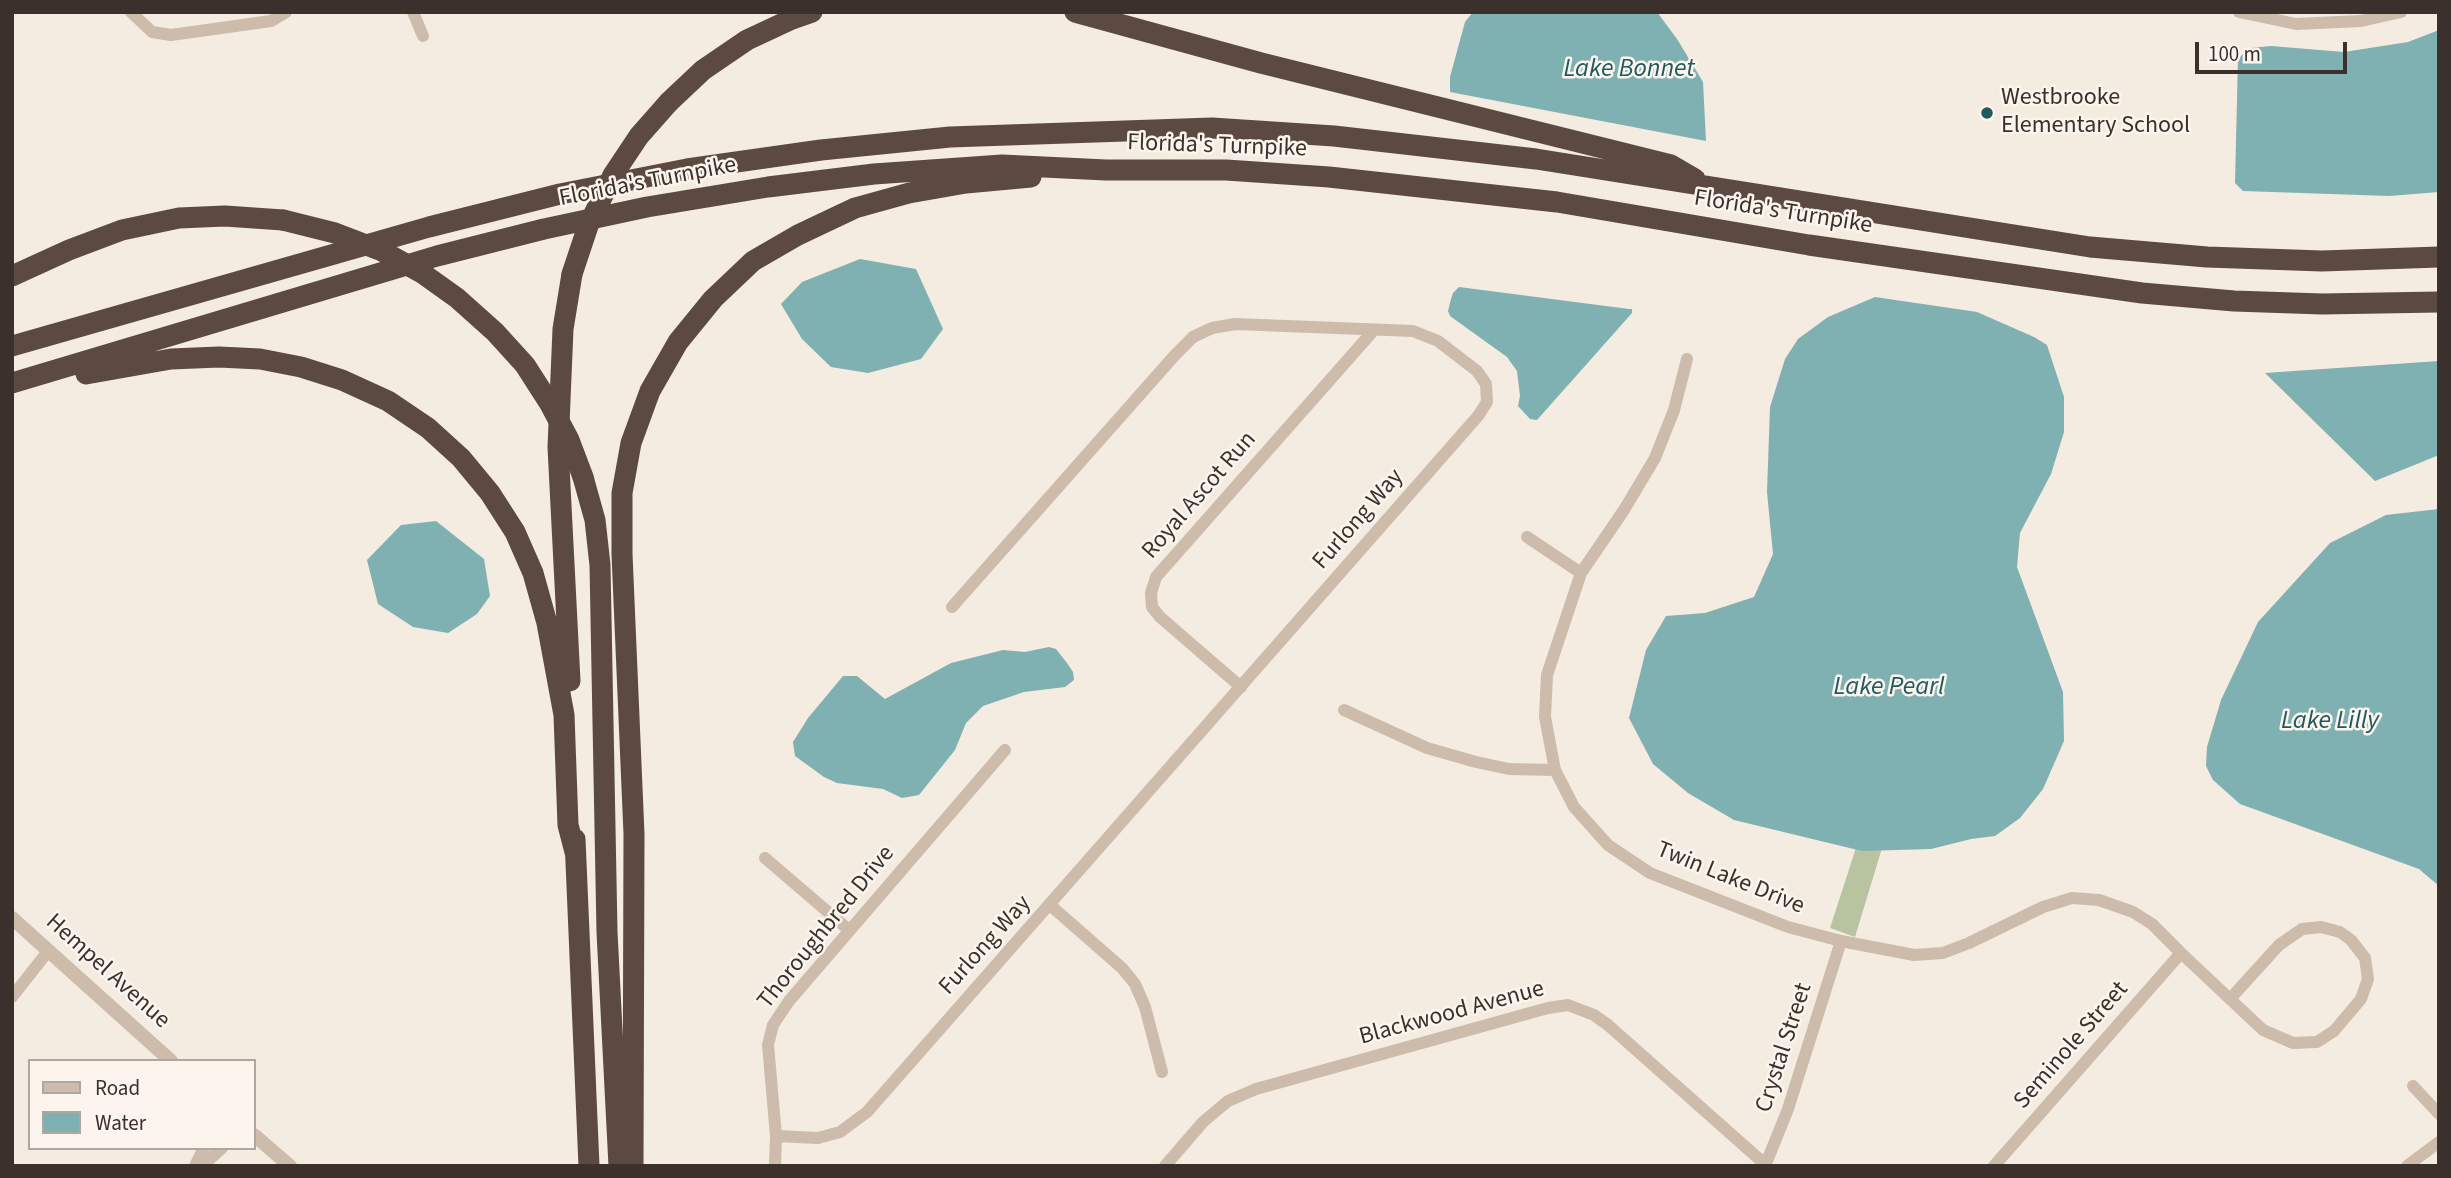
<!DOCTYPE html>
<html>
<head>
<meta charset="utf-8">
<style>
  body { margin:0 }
  #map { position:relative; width:2451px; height:1178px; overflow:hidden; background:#f4ebe1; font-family:"Source Sans 3",sans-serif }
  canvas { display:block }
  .frame { position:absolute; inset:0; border:14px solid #3b302b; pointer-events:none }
  .legend { position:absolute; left:28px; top:1059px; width:228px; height:91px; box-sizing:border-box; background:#fbf5ee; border:2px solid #aea6a0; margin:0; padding:9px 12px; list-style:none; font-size:21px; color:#3b302b }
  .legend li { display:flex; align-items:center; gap:14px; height:35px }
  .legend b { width:35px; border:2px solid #aea6a0 }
  .scale { position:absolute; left:2195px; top:42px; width:152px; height:32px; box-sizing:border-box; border:4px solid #3b302b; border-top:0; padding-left:9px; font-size:21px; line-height:24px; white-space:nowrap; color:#3b302b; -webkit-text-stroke:5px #fbf5ee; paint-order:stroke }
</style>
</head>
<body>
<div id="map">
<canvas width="2451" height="1178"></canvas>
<div class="frame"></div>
<ul class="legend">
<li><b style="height:9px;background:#cdbbac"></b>Road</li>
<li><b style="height:19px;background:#7fb0b2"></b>Water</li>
</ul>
<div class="scale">100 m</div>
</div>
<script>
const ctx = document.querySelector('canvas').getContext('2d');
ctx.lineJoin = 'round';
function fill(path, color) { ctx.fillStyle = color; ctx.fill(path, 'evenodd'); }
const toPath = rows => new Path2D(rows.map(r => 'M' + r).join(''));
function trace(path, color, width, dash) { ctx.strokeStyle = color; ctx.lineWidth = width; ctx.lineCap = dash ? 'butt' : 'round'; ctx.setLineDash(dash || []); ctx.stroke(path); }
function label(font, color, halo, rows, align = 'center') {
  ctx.font = font + ' "Source Sans 3",sans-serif'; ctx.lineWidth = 5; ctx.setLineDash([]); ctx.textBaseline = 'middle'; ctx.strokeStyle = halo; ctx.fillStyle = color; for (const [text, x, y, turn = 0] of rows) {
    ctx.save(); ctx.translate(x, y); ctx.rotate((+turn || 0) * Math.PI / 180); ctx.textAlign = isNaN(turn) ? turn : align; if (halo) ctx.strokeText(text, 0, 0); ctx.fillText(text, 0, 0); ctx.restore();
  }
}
fill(toPath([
  [1866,817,1889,825,1855,937,1830,928]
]), '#b8c4a0');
fill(toPath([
  [1473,12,1657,12,1677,39,1703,82,1706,141,1450,92,1450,77,1465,22],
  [2439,30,2439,192,2389,196,2243,191,2235,183,2238,58,2251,48,2271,46,2344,52,2408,42],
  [860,259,916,269,943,329,921,359,868,373,831,367,802,339,781,304,802,282],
  [1459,287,1629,309,1632,309,1632,313,1537,420,1530,419,1518,406,1520,396,1517,371,1507,357,1450,316,1448,311,1451,299,1453,293],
  [1875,297,1977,312,2034,337,2047,345,2064,397,2064,432,2051,474,2020,533,2017,567,2063,692,2064,741,2043,789,2020,818,1995,836,1971,839,1931,849,1862,851,1734,820,1688,793,1653,764,1629,718,1646,650,1666,616,1705,613,1754,597,1773,554,1767,492,1770,407,1785,359,1798,339,1828,317],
  [2439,361,2439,455,2375,481,2265,373],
  [2439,509,2439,886,2419,869,2240,804,2213,780,2206,766,2207,747,2221,700,2258,622,2330,543,2386,515],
  [436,521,484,559,490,596,477,614,448,633,413,627,378,604,367,560,401,525],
  [1049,647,1056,649,1067,663,1073,672,1074,680,1065,687,1024,692,983,706,966,723,955,750,919,795,902,798,883,789,837,783,824,777,795,756,793,742,808,718,843,676,857,676,885,699,951,663,1003,650,1025,652]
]), '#7fb0b2');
trace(toPath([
  [131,12,152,32,171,35,271,21,286,12],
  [413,12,423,36],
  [2239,12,2296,24,2361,21,2401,12],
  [1687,359,1674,410,1655,458,1624,510,1581,573,1547,675,1545,717,1555,770,1574,807,1608,845,1650,873,1788,927,1841,941,1914,955,1943,953,1969,943,2043,907,2072,898,2099,900,2133,912,2152,924,2181,953,2230,999,2263,1030,2293,1043,2317,1042,2334,1031,2361,999,2368,979,2365,958,2351,940,2340,932,2321,927,2302,929,2279,945,2230,999],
  [1527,537,1581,573],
  [1241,687,1160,617,1152,607,1151,593,1156,577,1374,330],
  [1344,710,1427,748,1476,762,1509,769,1555,770],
  [765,858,849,930],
  [1050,905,1122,968,1135,984,1145,1007,1162,1072],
  [12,997,49,950],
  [2413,1086,2439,1114],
  [776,1136,818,1138,840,1132,867,1112,1478,416,1487,402,1486,384,1477,371,1438,341,1413,331,1235,324,1212,328,1193,337,1175,355,952,607],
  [195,1166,204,1148],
  [202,1166,222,1148],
  [775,1166,776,1136,768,1045,773,1025,789,1001,1005,750],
  [1165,1166,1203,1122,1228,1101,1256,1089,1548,1008,1568,1005,1594,1015,1608,1025,1767,1166],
  [1765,1166,1788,1109,1841,941],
  [1994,1166,2181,953],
  [2407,1166,2439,1142]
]), '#cdbbac', 12);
trace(toPath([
  [12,918,171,1061],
  [254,1135,290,1166]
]), '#cdbbac', 14);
trace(toPath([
  [1075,12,1261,63,1671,165,1695,179],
  [669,102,703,70,747,40,792,19,812,12],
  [12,276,69,250,122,230,179,218,225,216,283,220],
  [12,346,429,227,560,194,687,169,821,150,950,137,1212,128,1334,136,1536,159,2090,247,2207,257,2322,261,2439,257],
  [86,374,171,359,219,357,260,359,301,367,342,380,388,401,428,428,461,458,490,493,515,532,533,573,547,623,564,715,568,825,575,852],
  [12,383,437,256,544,229,647,207,768,187,874,174,1002,165,1106,170,1226,170,1329,177,1557,202,1809,245,2142,293,2234,301,2322,304,2439,302],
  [583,477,595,520,600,565,607,932,619,1166],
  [570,681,558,447,563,329,572,274],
  [575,839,589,1166],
  [633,1166,634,834,622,554,622,493,631,443,650,391,678,342,713,299,753,261,798,235,855,208,909,193,966,183,1031,177]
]), '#5c4a42', 21);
trace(toPath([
  [283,220,335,233,382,251,422,273,457,298,495,332,525,365,550,404,569,440,583,477],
  [572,274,588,226,613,175,639,136,669,102]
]), '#5c4a42', 21);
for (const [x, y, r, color] of [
  [1987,113,7,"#1f5a5e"]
]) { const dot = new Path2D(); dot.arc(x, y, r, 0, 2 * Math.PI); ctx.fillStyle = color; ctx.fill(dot); trace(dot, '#fbf5ee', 2.5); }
label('24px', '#3b302b', '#fbf5ee', [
  ["Westbrooke",2001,99],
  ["Elementary School",2001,127]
], 'left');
label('24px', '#3b302b', '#fbf5ee', [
  ["Florida's Turnpike",1217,147,2],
  ["Florida's Turnpike",648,183,-11],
  ["Florida's Turnpike",1783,213,9],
  ["Royal Ascot Run",1200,496,-49],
  ["Furlong Way",1359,520,-49],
  ["Twin Lake Drive",1730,879,22],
  ["Thoroughbred Drive",827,928,-51],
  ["Furlong Way",986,946,-48],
  ["Hempel Avenue",107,972,42],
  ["Blackwood Avenue",1452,1014,-15],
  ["Seminole Street",2072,1046,-49],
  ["Crystal Street",1785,1048,-72]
]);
label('italic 26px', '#1f5a5e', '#fbf5ee', [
  ["Lake Bonnet",1629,70],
  ["Lake Pearl",1889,688],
  ["Lake Lilly",2330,722]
]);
</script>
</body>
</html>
